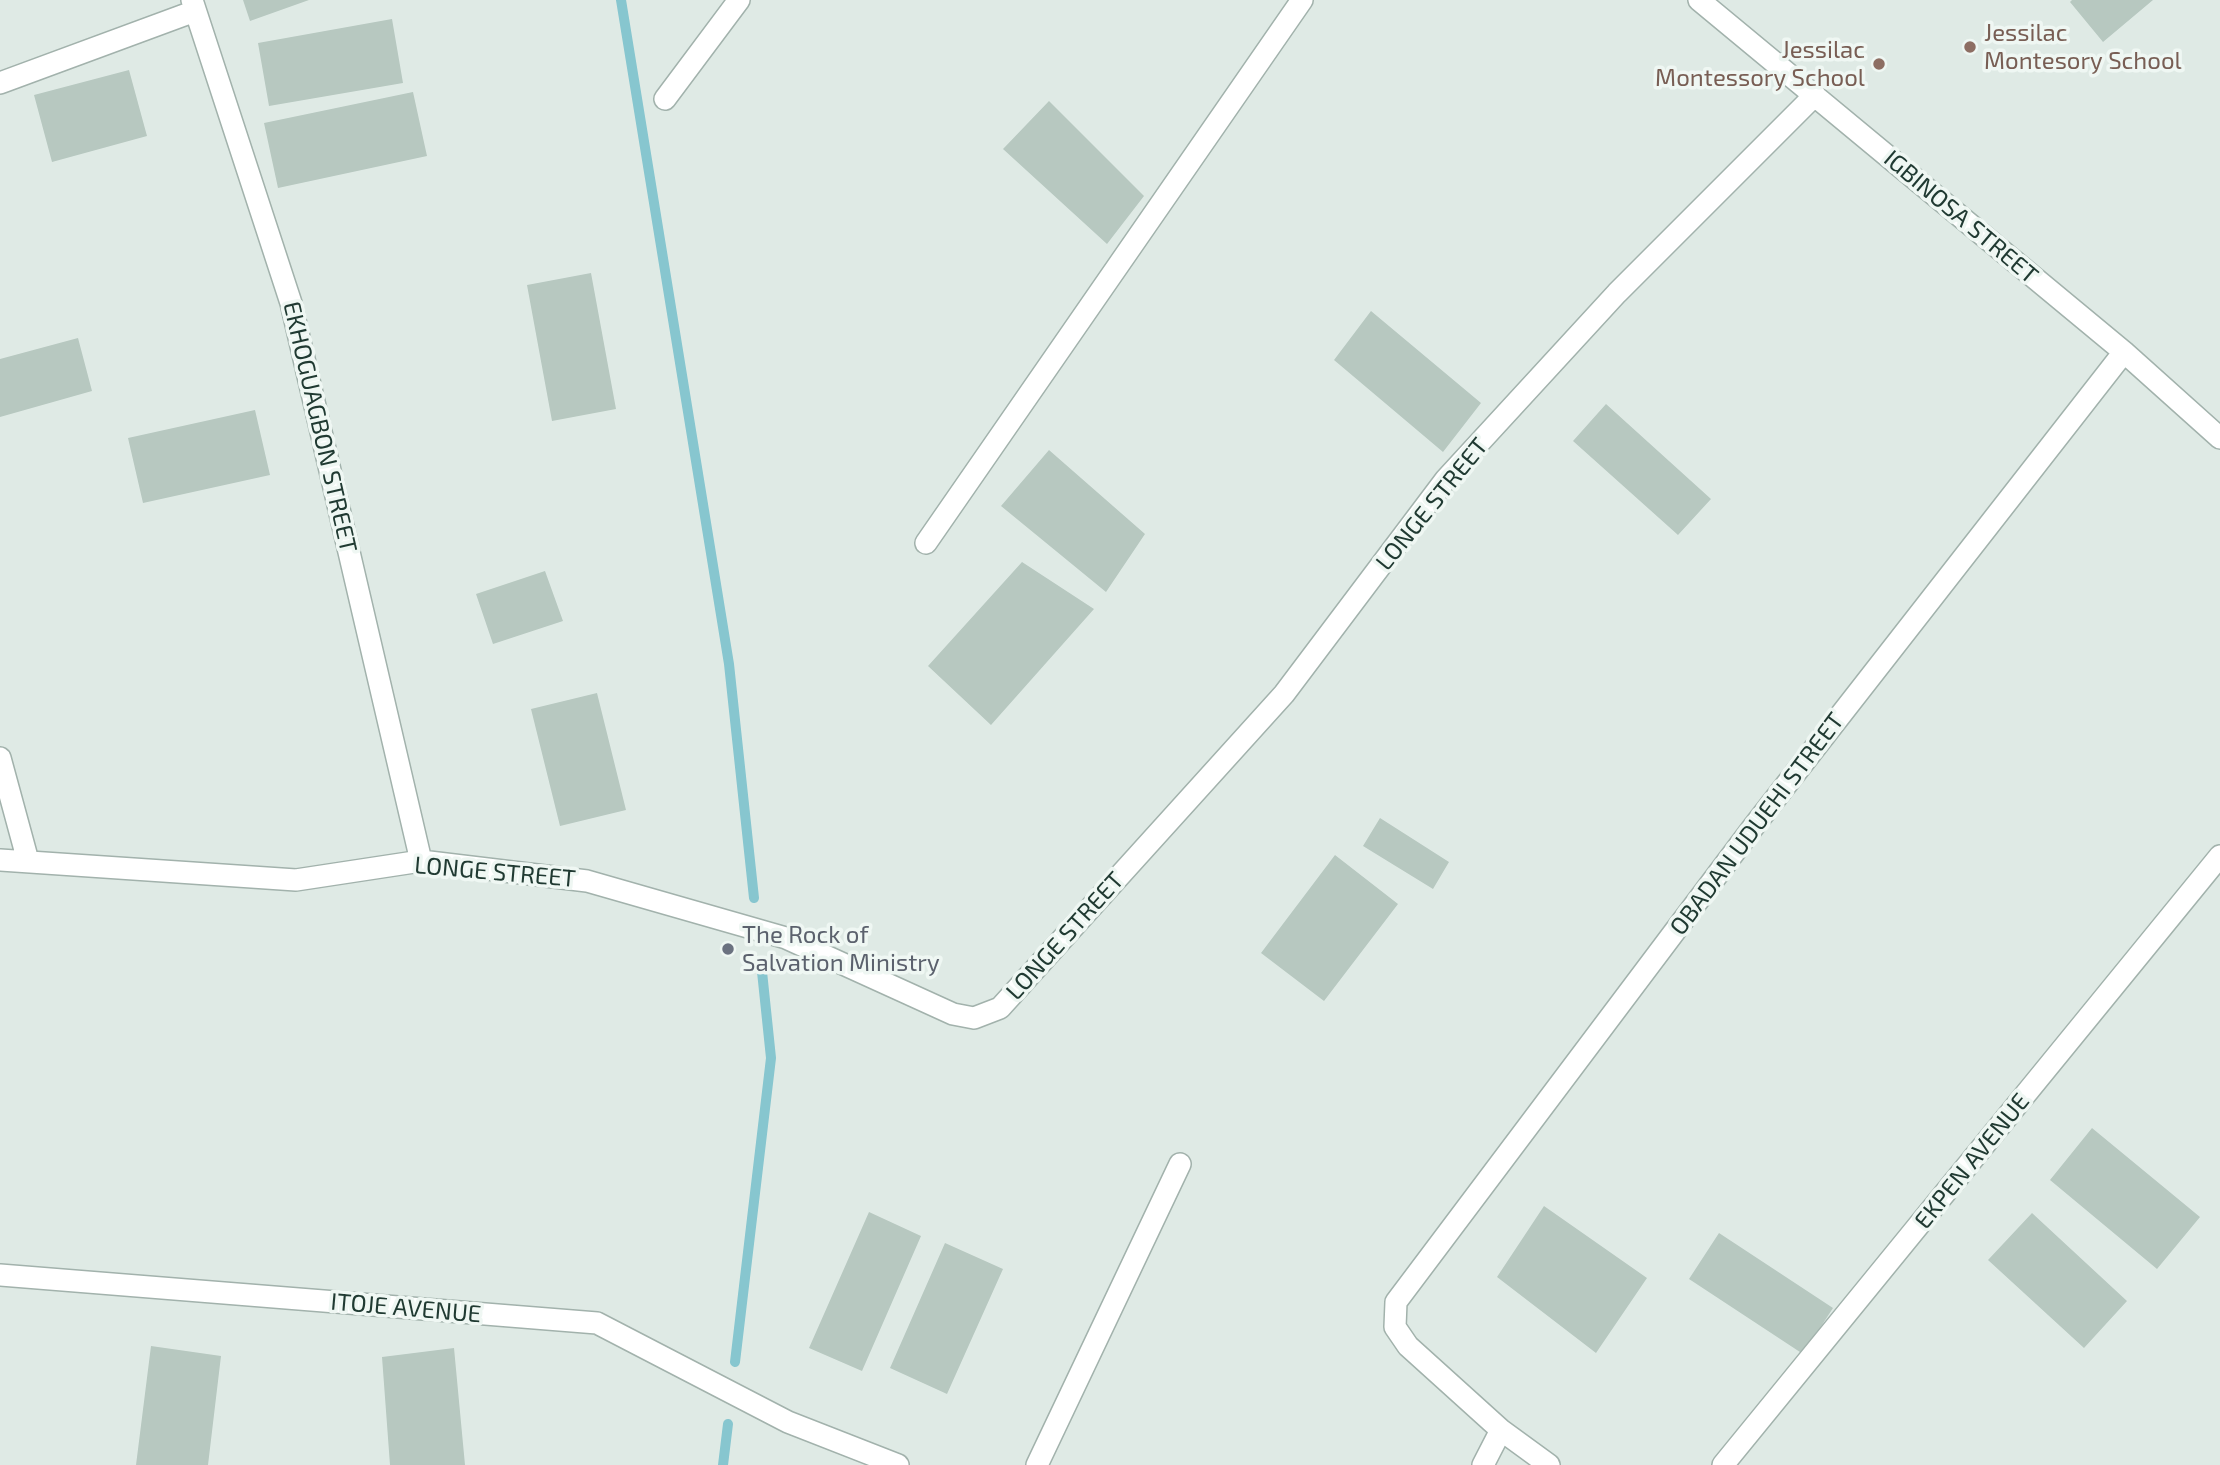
<!DOCTYPE html>
<html>
<head>
<meta charset="utf-8">
<style>
  body { margin:0 }
  canvas { display:block; background:#dfeae5 }
</style>
</head>
<body>
<canvas width="2220" height="1465"></canvas>
<script>
const ctx = document.querySelector('canvas').getContext('2d');
ctx.lineJoin = 'round';
const toPath = rows => new Path2D(rows.map(r => 'M' + r).join(''));
function trace(path, color, width, dash) { ctx.strokeStyle = color; ctx.lineWidth = width; ctx.lineCap = dash ? 'butt' : 'round'; ctx.setLineDash(dash || []); ctx.stroke(path); }
function fill(path, color) { ctx.fillStyle = color; ctx.fill(path, 'evenodd'); }
function label(font, color, halo, rows, align = 'center') {
  ctx.font = font + ' "Exo 2",sans-serif'; ctx.lineWidth = 7; ctx.setLineDash([]); ctx.textBaseline = 'middle'; ctx.strokeStyle = halo; ctx.fillStyle = color; for (const [text, x, y, turn = 0] of rows) {
    ctx.save(); ctx.translate(x, y); ctx.rotate((+turn || 0) * Math.PI / 180); ctx.textAlign = isNaN(turn) ? turn : align; if (halo) ctx.strokeText(text, 0, 0); ctx.fillText(text, 0, 0); ctx.restore();
  }
}
trace(toPath([
  [621,0,729,664,754,898],
  [735,1362,771,1058,761,962],
  [723,1465,728,1424]
]), '#87c6cf', 10);
fill(toPath([
  [243,0,309,0,250,21],
  [2072,0,2153,0,2103,42,2070,2],
  [392,19,403,83,269,106,258,43],
  [129,70,147,136,52,162,34,95],
  [413,92,427,156,278,188,264,123],
  [1049,101,1144,196,1107,244,1003,149],
  [591,273,616,409,552,421,527,285],
  [1371,311,1481,403,1443,452,1334,360],
  [78,338,92,391,0,417,0,359],
  [1606,404,1711,499,1678,535,1573,441],
  [255,410,270,475,143,503,128,438],
  [1049,450,1145,534,1106,592,1001,506],
  [1022,562,1094,609,991,725,928,666],
  [545,571,563,621,493,644,476,594],
  [597,693,626,810,560,826,531,709],
  [1380,818,1449,862,1433,889,1363,846],
  [1335,855,1398,904,1324,1001,1261,953],
  [2092,1128,2200,1217,2157,1269,2050,1180],
  [1544,1206,1647,1278,1596,1353,1497,1277],
  [869,1212,921,1236,862,1371,809,1348],
  [2032,1213,2127,1301,2084,1348,1988,1260],
  [1719,1233,1833,1308,1803,1354,1689,1279],
  [945,1243,1003,1269,947,1394,890,1368],
  [151,1346,221,1356,208,1465,136,1465],
  [454,1348,465,1465,390,1465,382,1357]
]), '#b7c8c0');
const street = toPath([
  [192,0,291,303,421,861],
  [1699,0,2124,352,2220,438],
  [0,83,195,11],
  [665,99,739,0],
  [926,543,1302,0],
  [0,758,28,861],
  [0,860,296,880,421,861,587,881,786,938,953,1014,974,1018,1000,1008,1284,694,1446,479,1617,293,1815,95],
  [0,1275,597,1323,788,1422,898,1465],
  [1037,1465,1180,1164],
  [1483,1465,1501,1430],
  [1549,1465,1501,1430,1408,1346,1395,1327,1396,1302,1754,826,2124,352],
  [1723,1465,2220,856]
]);
trace(street, '#a2b2ac', 24);
trace(street, '#fff', 21);
for (const [x, y, r, color] of [
  [1970,47,7,"#8d6e63"],
  [1879,64,7,"#8d6e63"],
  [728,949,7,"#6b7280"]
]) { const dot = new Path2D(); dot.arc(x, y, r, 0, 2 * Math.PI); ctx.fillStyle = color; ctx.fill(dot); trace(dot, '#eff7f3', 2.5); }
label('24px', '#785e54', '#eff7f3', [
  ["Jessilac",1984,33],
  ["Montesory School",1984,61],
  ["Jessilac",1865,50,"right"],
  ["Montessory School",1865,78,"right"]
], 'left');
label('24px', '#203a32', '#eff7f3', [
  ["IGBINOSA STREET",1961,217,40],
  ["EKHOGUAGBON STREET",320,427,77],
  ["LONGE STREET",1432,504,-51],
  ["OBADAN UDUEHI STREET",1757,824,-53],
  ["LONGE STREET",495,872,5],
  ["LONGE STREET",1065,936,-48],
  ["EKPEN AVENUE",1972,1161,-51],
  ["ITOJE AVENUE",406,1308,5]
]);
label('24px', '#5b616d', '#eff7f3', [
  ["The Rock of",742,935],
  ["Salvation Ministry",742,963]
], 'left');
</script>
</body>
</html>
